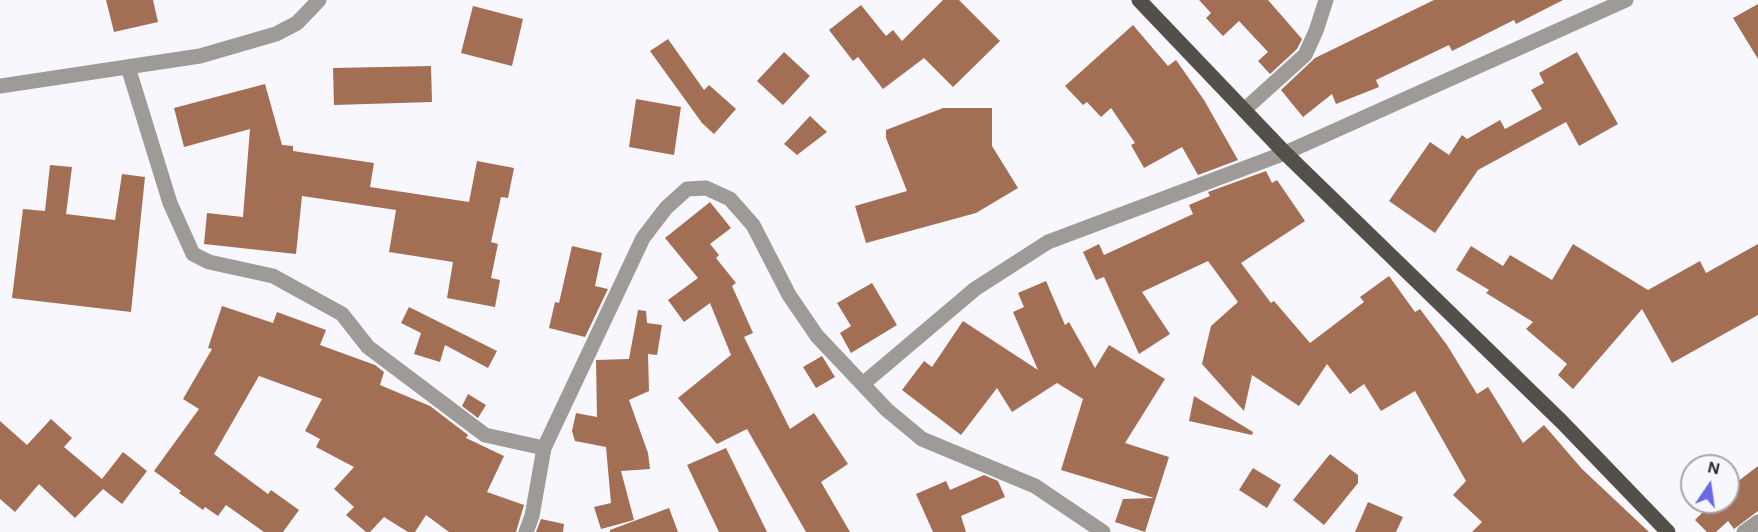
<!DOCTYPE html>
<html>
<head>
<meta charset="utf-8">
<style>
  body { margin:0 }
  #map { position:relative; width:1758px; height:532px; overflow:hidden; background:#f8f7fe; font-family:"DM Sans",sans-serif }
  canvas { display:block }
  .north { position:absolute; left:1680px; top:454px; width:60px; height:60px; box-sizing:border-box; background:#f8f7fe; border:2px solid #a6a5ab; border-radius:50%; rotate:13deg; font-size:16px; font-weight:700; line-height:24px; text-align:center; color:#2b2a2e }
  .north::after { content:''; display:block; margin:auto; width:21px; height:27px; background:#696be5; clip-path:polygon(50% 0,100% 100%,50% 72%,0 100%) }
</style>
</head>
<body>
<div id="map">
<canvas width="1758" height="532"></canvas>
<div class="north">N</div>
</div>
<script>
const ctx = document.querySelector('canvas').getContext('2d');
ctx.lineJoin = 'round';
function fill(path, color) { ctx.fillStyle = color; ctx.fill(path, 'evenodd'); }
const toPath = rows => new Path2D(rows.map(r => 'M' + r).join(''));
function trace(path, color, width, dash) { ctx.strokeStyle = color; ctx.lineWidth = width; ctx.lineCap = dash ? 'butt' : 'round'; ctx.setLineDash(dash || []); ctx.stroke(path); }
fill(toPath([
  [106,0,153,0,158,22,114,32],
  [943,0,959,0,1000,41,953,87,924,58,883,89,858,57,853,61,829,30,861,5,886,36,893,30,902,41],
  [1199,0,1268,0,1302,39,1297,49,1270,74,1258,61,1268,52,1239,21,1223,36,1206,18,1211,13],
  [1434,0,1563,0,1516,24,1514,20,1452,51,1449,45,1376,80,1379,87,1336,104,1332,94,1303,117,1281,90,1315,58],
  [1758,4,1758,59,1733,18],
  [473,6,523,19,512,66,461,53],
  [1133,25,1168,66,1176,60,1204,100,1238,160,1198,175,1182,147,1144,168,1131,145,1135,143,1111,108,1101,117,1087,102,1083,105,1065,86],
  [668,39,704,90,709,85,736,109,714,134,702,123,650,51],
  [784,52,810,76,783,105,757,81],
  [1577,52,1618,124,1579,146,1566,122,1478,170,1435,233,1389,201,1430,142,1449,155,1462,135,1467,139,1500,120,1505,129,1542,109,1531,90,1544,83,1539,73],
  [431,66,432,102,334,105,333,68],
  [265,84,282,145,293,146,293,151,374,163,370,187,469,202,477,161,514,168,508,198,501,197,491,242,498,244,491,278,500,280,495,307,447,298,453,262,389,252,396,210,302,196,296,254,204,244,207,213,243,217,250,129,184,147,174,108],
  [636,99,681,107,674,155,629,147],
  [943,108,992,108,992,146,1018,188,976,213,866,243,855,206,907,191,886,138,886,130],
  [810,116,827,132,797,155,784,144],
  [50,165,72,167,66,214,115,220,122,174,145,177,131,312,12,298,23,209,45,211],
  [1266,171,1272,183,1277,180,1305,221,1241,263,1271,303,1274,301,1310,343,1364,302,1360,297,1389,276,1415,312,1420,309,1447,345,1477,394,1488,387,1523,443,1544,425,1582,469,1649,532,1472,532,1482,522,1453,495,1466,481,1415,391,1381,411,1364,384,1350,394,1327,364,1299,406,1252,375,1244,411,1202,364,1211,326,1238,302,1208,261,1142,292,1170,334,1139,354,1104,277,1096,280,1083,252,1099,244,1104,255,1193,214,1189,205,1210,196,1208,192],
  [710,202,731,228,710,244,719,255,716,258,736,283,732,286,753,333,744,337,790,429,814,413,848,464,821,482,850,532,806,532,747,429,717,444,678,398,731,355,710,303,684,322,668,300,698,278,665,238],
  [1573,244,1648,290,1700,261,1706,273,1758,244,1758,315,1672,363,1642,309,1573,389,1558,375,1567,364,1526,329,1533,322,1486,293,1489,290,1456,270,1471,246,1503,266,1510,255,1552,280],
  [572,246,602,253,595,286,608,289,585,337,549,328,555,302,559,303],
  [1046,281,1065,325,1069,322,1095,368,1109,345,1165,379,1125,443,1169,457,1145,532,1115,522,1123,499,1154,498,1061,470,1083,399,1057,383,1012,412,997,388,961,435,902,390,924,361,932,367,963,321,1038,370,1013,312,1024,307,1018,293],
  [872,283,897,325,851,353,840,333,851,326,837,303],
  [222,306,273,323,277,312,326,330,320,345,375,365,384,372,380,385,430,406,468,435,466,438,504,456,487,492,524,505,516,532,449,532,426,515,415,532,408,532,384,517,370,532,366,532,346,515,354,507,334,489,354,467,316,447,320,439,305,431,322,399,259,376,214,454,268,494,271,490,299,510,283,532,264,532,226,505,218,516,205,507,203,510,179,493,181,491,154,471,199,409,183,399,212,349,208,348],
  [409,307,497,351,488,368,445,345,440,362,414,354,421,333,401,323],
  [638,310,646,311,647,323,662,325,657,355,648,354,649,391,629,400,648,453,650,469,621,471,634,520,601,529,594,507,611,503,606,447,575,441,572,431,576,413,597,417,596,360,629,359],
  [822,356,835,377,816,388,803,367],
  [468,394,486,405,478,418,462,406],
  [1194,396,1253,432,1252,435,1189,421],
  [51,419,72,438,64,447,102,479,123,452,147,471,122,504,103,489,75,518,39,484,15,512,0,499,0,421,27,445],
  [726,448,767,532,719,532,687,465],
  [1330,454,1358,475,1358,483,1324,525,1293,500],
  [1758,466,1758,511,1734,529,1728,521,1716,532,1707,532,1695,520,1713,502,1728,502,1728,489],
  [1253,468,1281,485,1267,508,1239,490],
  [984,475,998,481,1005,497,961,516,966,532,933,532,916,494,946,481,950,490],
  [1368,502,1403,517,1396,532,1355,532],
  [669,508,678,532,610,532,610,530],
  [541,519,564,524,563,532,536,532]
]), '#a26f55');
trace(toPath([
  [128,67,170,203,193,254,209,262,273,276,342,314,368,347,485,435,544,448],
  [0,86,200,56,276,34,297,23,319,0],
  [1244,110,1305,55,1316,31,1326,0],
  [864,383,975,289,1048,242,1285,153,1626,0],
  [526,532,532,516,544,448,643,238,666,208,687,189,706,188,730,199,753,225,789,295,817,336,887,410,922,439,1035,486,1103,532],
  [1744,532,1758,522]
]), '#9e9a97', 15);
trace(toPath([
  [1139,0,1285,153,1562,422,1668,532]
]), '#544f49', 15);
</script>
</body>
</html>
